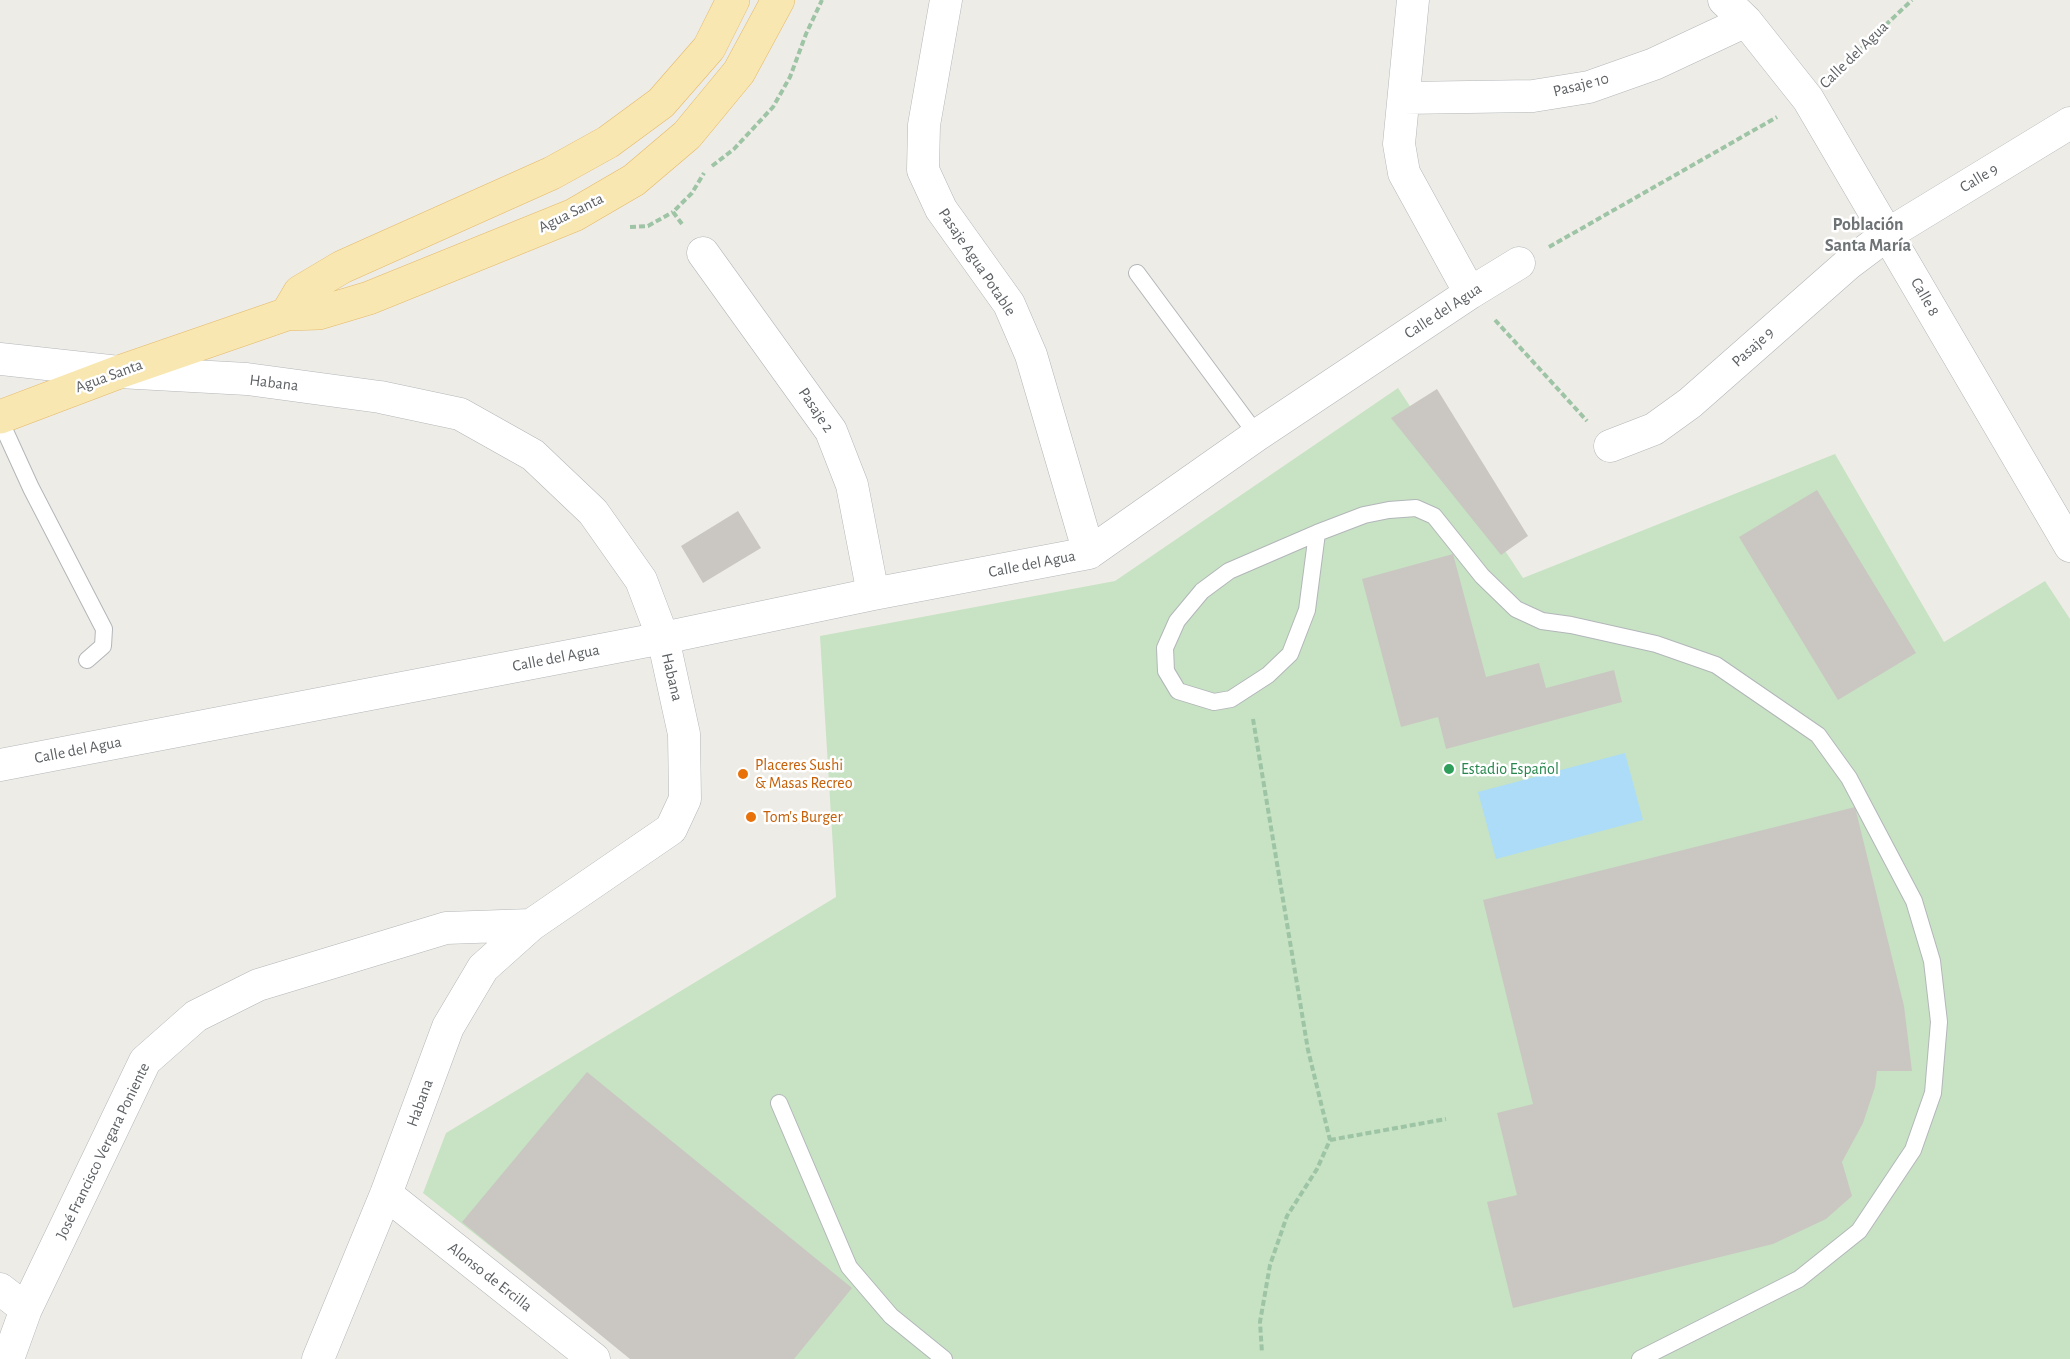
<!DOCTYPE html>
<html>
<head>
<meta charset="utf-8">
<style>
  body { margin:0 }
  canvas { display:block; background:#eeece6 }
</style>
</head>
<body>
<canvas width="2070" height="1359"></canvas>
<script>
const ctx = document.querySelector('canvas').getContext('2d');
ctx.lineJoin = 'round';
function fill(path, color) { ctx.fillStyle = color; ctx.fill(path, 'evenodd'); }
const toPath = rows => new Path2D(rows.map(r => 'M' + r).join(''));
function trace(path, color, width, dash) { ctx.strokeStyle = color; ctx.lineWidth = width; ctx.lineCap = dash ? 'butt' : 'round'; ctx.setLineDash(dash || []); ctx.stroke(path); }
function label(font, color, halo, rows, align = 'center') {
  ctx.font = font + ' "Alegreya Sans",sans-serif'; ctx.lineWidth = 5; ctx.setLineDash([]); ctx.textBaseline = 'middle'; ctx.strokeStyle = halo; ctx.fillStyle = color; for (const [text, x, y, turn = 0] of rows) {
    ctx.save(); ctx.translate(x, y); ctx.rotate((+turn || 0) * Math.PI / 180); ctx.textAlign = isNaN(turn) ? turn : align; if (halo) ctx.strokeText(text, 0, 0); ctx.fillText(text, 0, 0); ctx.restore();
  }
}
fill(toPath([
  [1398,388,1523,578,1835,454,1944,642,2045,581,2070,619,2070,1359,633,1359,423,1193,446,1133,836,897,820,636,1115,581]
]), '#c7e3c4');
fill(toPath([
  [1625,753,1643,820,1496,859,1478,792]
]), '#acdcf7');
fill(toPath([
  [1437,389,1528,536,1501,555,1391,418],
  [1817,490,1916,653,1838,700,1739,537],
  [738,511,761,548,703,583,681,546],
  [1453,554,1486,677,1539,663,1546,688,1614,670,1622,702,1446,749,1438,717,1401,727,1362,579],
  [1855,807,1904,1006,1912,1071,1877,1071,1875,1087,1863,1123,1842,1162,1852,1196,1826,1219,1773,1244,1513,1308,1487,1202,1517,1195,1497,1113,1533,1104,1483,900],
  [587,1072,852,1288,794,1359,630,1359,462,1222]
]), '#cac7c2');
const service = toPath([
  [1137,273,1257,435],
  [0,420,31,488,104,629,103,646,87,660],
  [1317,533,1307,610,1290,654,1268,675,1231,699,1214,702,1178,691,1166,671,1165,648,1177,621,1202,591,1229,571,1317,533,1364,515,1389,510,1416,508,1434,516,1482,576,1516,609,1542,621,1571,625,1656,644,1716,665,1818,735,1849,778,1914,901,1932,961,1939,1022,1933,1093,1913,1150,1859,1231,1799,1279,1640,1359],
  [779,1103,849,1267,891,1316,944,1359]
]);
const minor = toPath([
  [946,0,924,125,923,170,941,209,1009,304,1031,355,1089,553],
  [1413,0,1399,144,1404,173,1470,293],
  [1724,0,1746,21,1808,99,2070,546],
  [1404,98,1533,96,1589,87,1654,64,1746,21],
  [703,253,831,431,852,485,873,594],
  [0,359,119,372,247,379,380,397,460,414,533,455,593,512,641,580,663,638,684,734,685,799,671,829,531,925,483,968,448,1027,386,1194,318,1359],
  [1610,446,1654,429,1690,403,1848,264,1888,234,2070,123],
  [0,765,663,638,873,594,1089,553,1257,435,1470,293,1519,263],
  [386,1194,594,1359],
  [0,1289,26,1309],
  [8,1359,26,1309,145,1061,196,1016,258,985,446,928,531,925]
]);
const primary = toPath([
  [287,314,300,292,342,267,552,173,608,142,661,103,709,48,733,0],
  [0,417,119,372,287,314,319,313,369,298,574,215,634,180,687,135,739,72,778,0]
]);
trace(service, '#b3b6b9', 18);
trace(minor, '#b3b6b9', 33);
trace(primary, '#e5b968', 34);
trace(toPath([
  [1833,75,1912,0],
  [712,166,734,149,773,107,790,77,806,34,822,0],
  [682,224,673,212,692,193,704,173],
  [630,227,648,226,673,212],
  [1549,247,1777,117],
  [1495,320,1587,421],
  [1253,719,1308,1050,1330,1140,1317,1169,1287,1216,1270,1265,1260,1322,1262,1353],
  [1330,1140,1446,1119]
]), '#9ec4a6', 4, [6, 3]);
trace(service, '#fff', 16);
trace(minor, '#fff', 32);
trace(primary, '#f8e7b1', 33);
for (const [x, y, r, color] of [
  [1449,769,6,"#2e9e5b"],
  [743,774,6,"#e8710a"],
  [751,817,6,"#e8710a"]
]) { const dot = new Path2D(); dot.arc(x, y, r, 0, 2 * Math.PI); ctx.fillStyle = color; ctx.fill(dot); trace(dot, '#fff', 2); }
label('16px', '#5d6164', '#fff', [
  ["Calle del Agua",1854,55,-44],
  ["Pasaje 10",1581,85,-14],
  ["Calle 9",1979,178,-31],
  ["Agua Santa",571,213,-26],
  ["Pasaje Agua Potable",977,262,56],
  ["Calle 8",1925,297,60],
  ["Calle del Agua",1443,311,-33],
  ["Pasaje 9",1753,347,-42],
  ["Agua Santa",109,376,-20],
  ["Habana",274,383,7],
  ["Pasaje 2",816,410,56],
  ["Calle del Agua",1032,564,-11],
  ["Calle del Agua",556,658,-11],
  ["Habana",672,677,77],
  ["Calle del Agua",78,750,-11],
  ["Habana",420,1103,-70],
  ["José Francisco Vergara Poniente",103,1151,-64],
  ["Alonso de Ercilla",490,1277,38]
]);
label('16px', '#c56008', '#fff', [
  ["Placeres Sushi",755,765],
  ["& Masas Recreo",755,783],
  ["Tom's Burger",763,817]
], 'left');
label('16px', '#27864d', '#fff', [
  ["Estadio Español",1461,769]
], 'left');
label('bold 18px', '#6e7376', '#fff', [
  ["Población",1868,225],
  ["Santa María",1868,246]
]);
</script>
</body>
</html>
